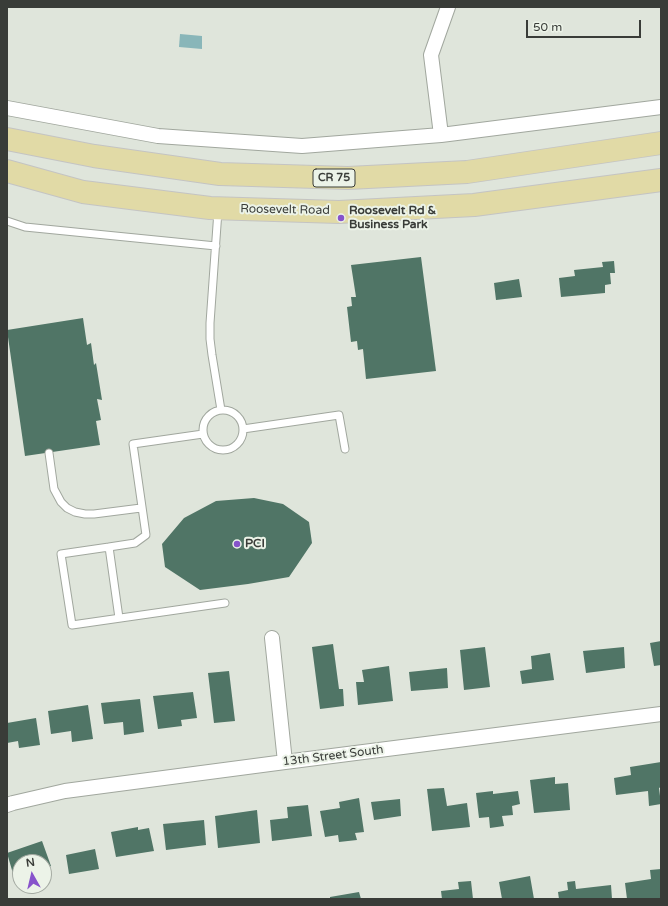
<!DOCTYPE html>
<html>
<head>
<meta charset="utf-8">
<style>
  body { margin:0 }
  #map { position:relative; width:668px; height:906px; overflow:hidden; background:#dfe5db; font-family:"Varela Round",sans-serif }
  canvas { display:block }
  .frame { position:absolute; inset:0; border:8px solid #393c38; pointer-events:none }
  .north { position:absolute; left:12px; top:854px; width:40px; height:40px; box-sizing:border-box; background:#ecf3e8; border:1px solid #a4aaa2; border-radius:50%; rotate:352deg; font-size:11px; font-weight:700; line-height:16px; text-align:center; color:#393c38 }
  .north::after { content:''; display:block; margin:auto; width:14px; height:18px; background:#8753cb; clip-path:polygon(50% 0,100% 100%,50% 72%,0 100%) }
  .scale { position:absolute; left:526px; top:20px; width:115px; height:18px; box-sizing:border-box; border:2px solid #393c38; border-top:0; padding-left:5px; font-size:12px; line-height:14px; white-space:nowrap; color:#393c38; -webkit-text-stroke:3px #ecf3e8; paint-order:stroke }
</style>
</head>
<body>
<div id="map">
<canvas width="668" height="906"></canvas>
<div class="frame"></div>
<div class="north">N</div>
<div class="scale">50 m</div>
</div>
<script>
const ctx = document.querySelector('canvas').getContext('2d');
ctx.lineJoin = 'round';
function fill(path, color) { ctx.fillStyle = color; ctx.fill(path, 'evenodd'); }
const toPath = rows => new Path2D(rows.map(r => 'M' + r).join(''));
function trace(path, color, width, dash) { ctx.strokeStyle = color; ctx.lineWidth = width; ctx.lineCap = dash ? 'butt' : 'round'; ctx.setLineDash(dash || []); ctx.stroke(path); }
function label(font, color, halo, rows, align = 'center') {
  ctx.font = font + ' "Varela Round",sans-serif'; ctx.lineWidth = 4; ctx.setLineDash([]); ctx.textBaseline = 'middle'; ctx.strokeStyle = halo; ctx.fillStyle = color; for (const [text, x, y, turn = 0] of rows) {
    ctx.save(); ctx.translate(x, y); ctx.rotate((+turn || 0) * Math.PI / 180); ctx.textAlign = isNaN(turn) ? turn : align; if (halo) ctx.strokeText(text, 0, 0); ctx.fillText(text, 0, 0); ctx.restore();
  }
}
fill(toPath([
  [180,34,202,36,202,49,179,47]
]), '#89b6b9');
fill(toPath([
  [421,257,436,371,366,379,363,349,358,350,357,341,351,342,347,307,352,306,351,297,356,297,351,265],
  [614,261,615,273,610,273,611,284,605,285,605,293,561,297,559,278,575,276,574,270,603,267,602,262],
  [519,279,522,297,496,300,494,283],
  [83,318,87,345,91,343,94,365,96,363,102,400,97,399,101,420,96,421,100,445,25,456,7,330],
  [254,498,283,504,309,522,312,543,289,577,248,584,200,590,165,567,162,544,184,518,216,501],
  [661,641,661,665,654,666,650,643],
  [333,644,339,689,343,689,344,706,320,709,312,647],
  [485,647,490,687,464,690,460,650],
  [624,647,625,668,586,673,583,651],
  [550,653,554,680,522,684,520,671,532,669,531,656],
  [389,666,393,701,358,705,356,682,364,682,362,670],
  [447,668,448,688,411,691,409,672],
  [229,671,235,721,214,723,208,673],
  [193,692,197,718,181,720,182,726,158,729,153,696],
  [140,699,144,732,124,735,123,722,104,724,101,703],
  [88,705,93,739,72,742,71,731,51,734,48,711],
  [36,718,40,745,19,748,18,741,7,743,7,723],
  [661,762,661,787,659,788,661,804,649,806,648,791,616,795,614,778,631,775,630,767],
  [555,777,555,784,568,783,570,810,534,813,530,780],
  [444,788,447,806,467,803,470,827,432,831,427,789],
  [493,791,493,794,518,791,520,804,512,806,513,815,502,816,504,826,490,828,489,817,479,818,476,793],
  [359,798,364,832,355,833,357,840,339,842,338,835,325,837,320,811,340,808,339,802],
  [400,799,401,816,374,820,371,802],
  [308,805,312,836,272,841,270,820,288,818,287,807],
  [257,810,260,843,218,848,215,816],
  [204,820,206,845,166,850,163,824],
  [138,827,138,830,149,828,154,851,116,857,111,832],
  [42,841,51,866,44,868,44,862,20,862,20,876,14,877,7,853],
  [95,849,99,869,69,874,66,855],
  [661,869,661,899,627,899,625,883,651,879,650,870],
  [530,876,534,899,502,899,499,882],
  [471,881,473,899,442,899,441,891,459,889,458,882],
  [575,881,576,889,611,885,612,899,559,899,558,892,568,890,567,882],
  [359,892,361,899,330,899,330,897]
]), '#507566');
const service = toPath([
  [218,211,210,323,210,339,212,355,221,410],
  [7,221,25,227,216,246],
  '203 430a20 20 0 1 1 40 0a20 20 0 1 1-40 0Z',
  [243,429,339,415,345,449],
  [49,453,54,489,61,502,67,508,75,512,85,514,94,514,141,508],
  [109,547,135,543,146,535,133,444,203,434],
  [119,618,109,547,61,554,72,625,225,603]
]);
const minor = toPath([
  [7,108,158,136,302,146,441,135,661,107],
  [441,135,431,55,448,7],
  [272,638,285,762],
  [7,805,13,803,65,791,285,762,661,714]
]);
const primary = toPath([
  [7,139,94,156,220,174,348,178,467,172,661,143],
  [7,171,83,192,210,208,339,212,474,205,661,180]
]);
trace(service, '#a1a79e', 9);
trace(minor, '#a1a79e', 16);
trace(primary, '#c4c4c3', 24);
trace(service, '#fff', 7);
trace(minor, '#fff', 14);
trace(primary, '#e1daa6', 22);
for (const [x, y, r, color] of [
  [341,218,4,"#8753cb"],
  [237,544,4,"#8753cb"]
]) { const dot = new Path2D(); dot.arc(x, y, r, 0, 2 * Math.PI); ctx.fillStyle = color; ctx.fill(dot); trace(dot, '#ecf3e8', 1.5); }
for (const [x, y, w] of [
  [334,178,42]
]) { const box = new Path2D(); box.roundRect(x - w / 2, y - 9, w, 18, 3); ctx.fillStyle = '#ecf3e8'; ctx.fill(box); trace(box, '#393c38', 1); }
label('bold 11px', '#393c38', null, [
  ["CR 75",334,178]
]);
label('12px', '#393c38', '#ecf3e8', [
  ["Roosevelt Road",285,210,1],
  ["13th Street South",333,756,-7]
]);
label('bold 12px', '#393c38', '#ecf3e8', [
  ["Roosevelt Rd &",349,211],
  ["Business Park",349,225],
  ["PCI",245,544]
], 'left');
</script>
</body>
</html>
